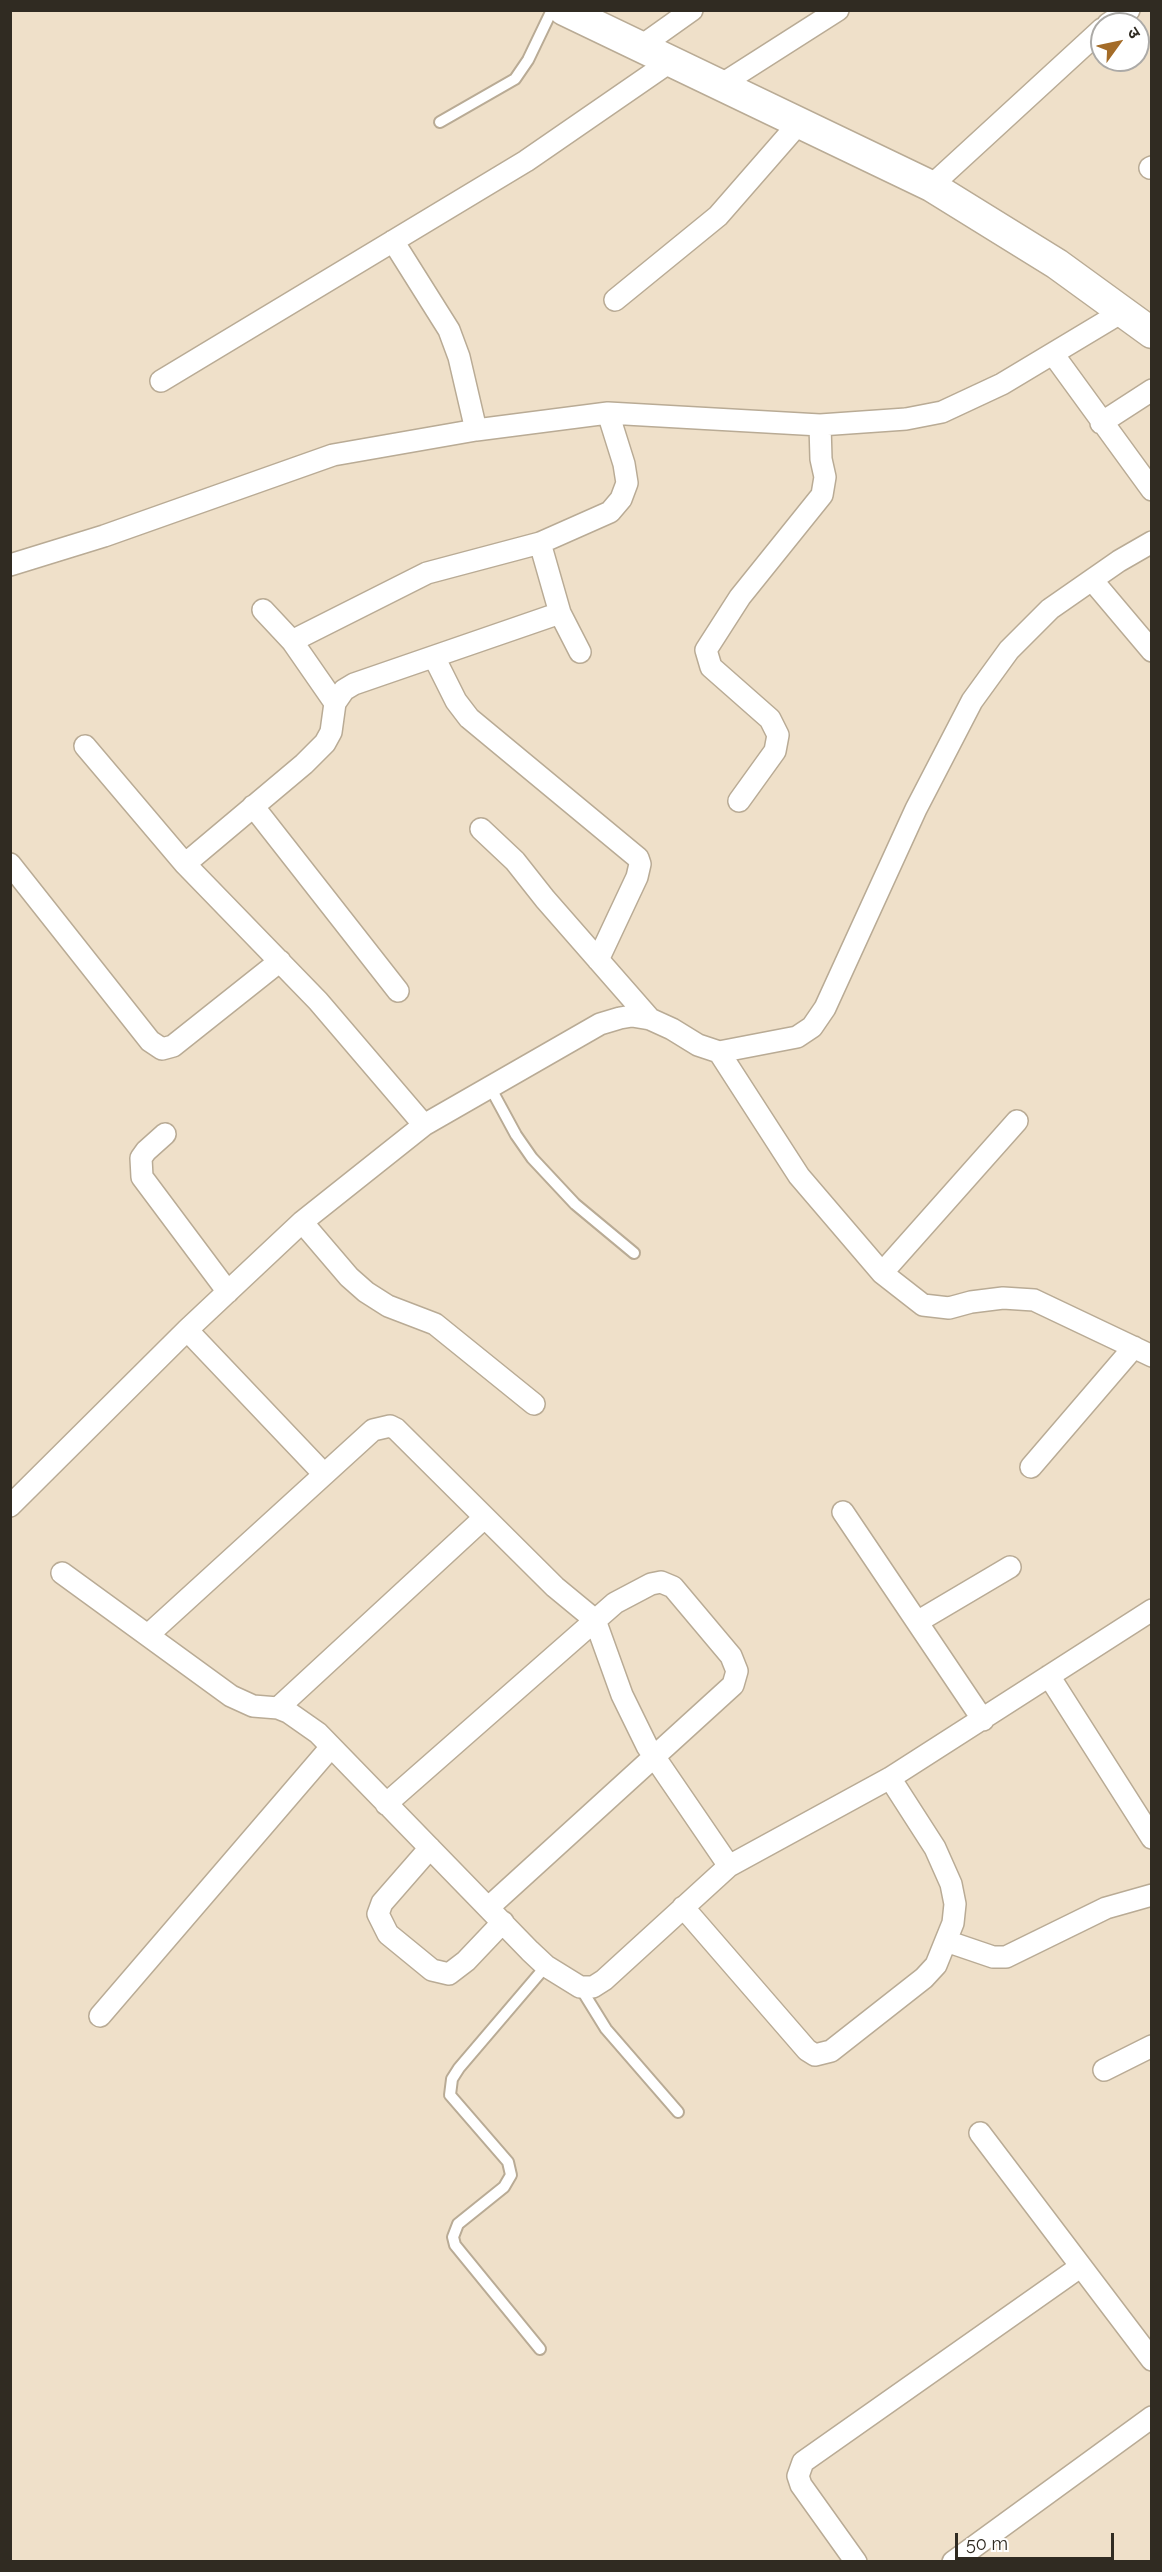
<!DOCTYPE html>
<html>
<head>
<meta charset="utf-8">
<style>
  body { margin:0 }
  #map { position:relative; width:1162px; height:2572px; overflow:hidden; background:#efe0c9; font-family:Raleway,"Noto Sans Devanagari",sans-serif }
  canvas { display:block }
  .frame { position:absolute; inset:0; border:12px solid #302b22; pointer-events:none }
  .north { position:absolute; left:1090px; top:12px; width:60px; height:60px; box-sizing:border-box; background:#fff; border:2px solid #acaaa7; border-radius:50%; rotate:57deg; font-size:16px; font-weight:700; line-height:24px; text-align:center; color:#302b22 }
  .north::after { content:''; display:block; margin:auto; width:21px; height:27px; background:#a46c28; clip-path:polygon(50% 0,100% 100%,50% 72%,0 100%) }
  .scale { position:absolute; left:955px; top:2533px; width:159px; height:27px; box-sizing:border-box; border:3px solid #302b22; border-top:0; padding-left:8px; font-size:18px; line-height:21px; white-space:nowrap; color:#302b22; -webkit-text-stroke:4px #fff; paint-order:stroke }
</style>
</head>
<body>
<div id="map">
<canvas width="1162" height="2572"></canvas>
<div class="frame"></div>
<div class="north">उ</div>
<div class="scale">50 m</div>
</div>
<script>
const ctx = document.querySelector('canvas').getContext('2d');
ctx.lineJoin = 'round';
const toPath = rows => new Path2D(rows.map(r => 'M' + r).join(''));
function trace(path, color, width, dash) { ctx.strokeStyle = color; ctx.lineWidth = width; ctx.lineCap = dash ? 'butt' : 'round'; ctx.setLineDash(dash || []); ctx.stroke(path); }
const lane = toPath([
  [440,122,515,79,528,60,552,10],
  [490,1087,516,1135,532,1158,575,1204,634,1253],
  [580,1987,606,2029,678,2112],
  [540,2349,455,2245,453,2237,458,2224,504,2187,511,2175,508,2162,450,2095,452,2079,459,2068,546,1966]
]);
const street = toPath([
  [1108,24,1129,10],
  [640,47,692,10],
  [722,84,838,10],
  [1150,168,1152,167],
  [931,186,1102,29],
  [393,241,449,330,459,357,476,430],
  [615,300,718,216,800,122],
  [1053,354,1152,490],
  [161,381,526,161,671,61],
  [1101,423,1152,390],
  [540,543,560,613,580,652],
  [10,565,104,536,333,455,476,430,608,413,820,425,906,419,942,412,1002,384,1122,312],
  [1092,580,1152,651],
  [263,610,292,641,335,703],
  [292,641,427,573,540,543,610,512,621,499,627,483,624,464,608,413],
  [434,657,456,701,469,718,638,858,640,864,637,877,598,960],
  [85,746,185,864,318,1001,424,1125],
  [739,801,775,751,778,735,770,719,711,667,706,650,740,597,822,495,825,477,821,459,820,425],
  [253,806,398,991],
  [481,829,515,861,545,899,650,1019],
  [10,864,150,1041,162,1049,173,1046,280,961],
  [185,864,304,764,325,743,331,732,335,703,344,690,354,684,560,613],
  [719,1052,799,1176,882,1273,923,1305,949,1308,971,1302,1003,1298,1034,1300,1152,1356],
  [165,1134,146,1151,141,1158,142,1177,228,1292],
  [302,1222,349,1277,366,1292,388,1306,435,1324,534,1404],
  [882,1273,1017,1121],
  [187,1330,323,1473],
  [1031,1467,1134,1347],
  [10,1506,187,1330,302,1222,424,1125,600,1024,620,1018,632,1016,650,1019,672,1029,698,1045,719,1052,797,1037,812,1027,825,1008,916,809,972,701,1009,650,1050,609,1119,561,1152,542],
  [843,1512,983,1720],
  [62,1573,231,1696,253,1706,278,1708,288,1712,318,1733,530,1951,546,1966,580,1987,593,1987,604,1980,729,1866,890,1778,1152,1610],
  [917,1622,1010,1567],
  [148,1635,373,1430,390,1426,396,1429,555,1587,595,1620,622,1695,647,1746,729,1866],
  [1049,1676,1152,1838],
  [278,1708,484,1518],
  [386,1804,615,1603,651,1584,661,1582,673,1587,731,1656,737,1671,733,1685,489,1907],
  [430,1848,382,1903,378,1914,388,1934,432,1970,449,1974,466,1961,503,1922],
  [683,1907,807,2050,815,2055,831,2051,924,1978,936,1965,953,1923,955,1904,951,1884,935,1848,890,1778],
  [946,1941,993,1957,1006,1957,1106,1908,1152,1895],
  [100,2016,331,1747],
  [1104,2070,1152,2046],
  [980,2133,1152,2360],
  [856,2562,801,2485,798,2476,803,2462,1080,2267],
  [953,2562,1152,2417]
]);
const secondary = toPath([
  [564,10,931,186,1057,264,1152,333]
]);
trace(lane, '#b9ab95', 14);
trace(street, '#b9ab95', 24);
trace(secondary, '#b9ab95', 33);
trace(lane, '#fff', 10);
trace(street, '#fff', 21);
trace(secondary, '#fff', 30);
</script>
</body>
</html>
